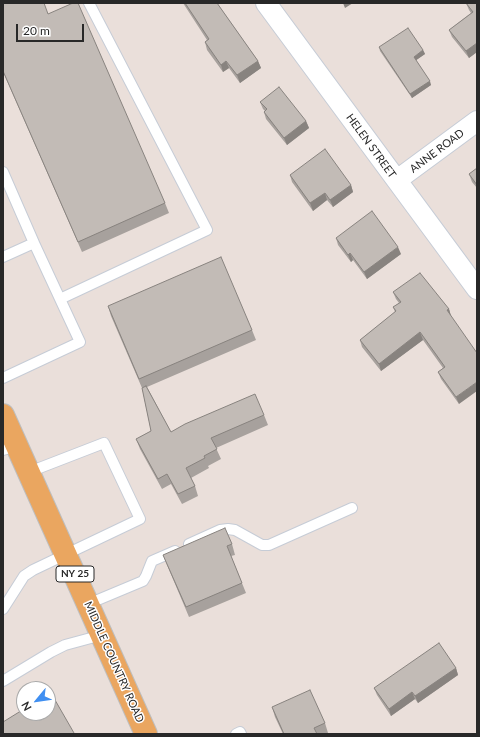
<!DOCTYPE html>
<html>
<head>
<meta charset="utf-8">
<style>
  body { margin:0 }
  #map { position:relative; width:480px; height:737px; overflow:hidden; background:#eadfda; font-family:Lato,sans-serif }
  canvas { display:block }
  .frame { position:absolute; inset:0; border:4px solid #282828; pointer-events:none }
  .north { position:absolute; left:16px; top:681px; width:40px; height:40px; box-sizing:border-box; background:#fff; border:1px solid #a9a9a9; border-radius:50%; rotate:241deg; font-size:11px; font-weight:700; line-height:16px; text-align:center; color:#282828 }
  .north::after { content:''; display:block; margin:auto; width:14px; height:18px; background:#408ff1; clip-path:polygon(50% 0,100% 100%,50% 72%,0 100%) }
  .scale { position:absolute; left:16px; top:24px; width:68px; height:18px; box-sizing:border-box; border:2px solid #282828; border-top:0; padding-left:5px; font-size:12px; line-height:14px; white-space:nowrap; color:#282828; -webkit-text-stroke:3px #fff; paint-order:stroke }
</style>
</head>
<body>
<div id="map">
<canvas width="480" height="737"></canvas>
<div class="frame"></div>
<div class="north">N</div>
<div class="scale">20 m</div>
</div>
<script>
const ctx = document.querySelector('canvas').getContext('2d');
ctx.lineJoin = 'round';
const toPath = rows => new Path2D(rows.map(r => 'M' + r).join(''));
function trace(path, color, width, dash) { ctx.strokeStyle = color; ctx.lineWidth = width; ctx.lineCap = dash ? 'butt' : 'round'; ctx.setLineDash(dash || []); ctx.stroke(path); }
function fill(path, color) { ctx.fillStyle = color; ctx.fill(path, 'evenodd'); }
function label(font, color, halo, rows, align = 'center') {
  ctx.font = font + ' Lato,sans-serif'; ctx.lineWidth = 3; ctx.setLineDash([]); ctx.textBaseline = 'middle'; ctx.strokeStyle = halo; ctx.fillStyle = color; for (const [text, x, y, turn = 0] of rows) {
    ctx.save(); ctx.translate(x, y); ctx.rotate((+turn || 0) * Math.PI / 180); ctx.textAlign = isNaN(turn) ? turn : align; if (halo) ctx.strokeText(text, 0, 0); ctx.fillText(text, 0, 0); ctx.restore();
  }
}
const service = toPath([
  [3,172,34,243,3,257],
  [60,299,207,230,89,3],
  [3,378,80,342,34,243],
  [3,450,17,446],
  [189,544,220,530,228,529,235,530,262,545,269,545,352,508],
  [88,604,143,581,146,576,152,561,175,551],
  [3,609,24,576,33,570,140,519,104,443,29,472],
  [3,681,51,652,65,645,102,635],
  [236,734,240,732,241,734]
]);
const minor = toPath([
  [266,3,477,289],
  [397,180,477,121]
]);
const primary = toPath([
  [3,415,146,734]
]);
trace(service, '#c6ccd6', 12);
trace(minor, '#c6ccd6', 22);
trace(primary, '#bebebe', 24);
trace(service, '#fff', 10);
trace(minor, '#fff', 20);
trace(primary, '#eaa660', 22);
fill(toPath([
  [3,3,48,14,165,203,169,213,82,252,3,72],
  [183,3,217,3,258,61,261,68,240,83,229,68,223,72,207,50,205,42,207,40],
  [466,3,477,3,477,52,469,58,452,37,449,30,471,13,469,10],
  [379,47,423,50,425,54,416,60,431,85,412,98,380,51],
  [260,102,306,121,309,128,287,145,266,119,264,112,265,111,263,109],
  [477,168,477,188,472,182,469,174],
  [290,175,351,185,353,192,333,207,327,200,313,211,292,182],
  [336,238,401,254,367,279,353,260,351,262,338,245],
  [393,292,449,309,451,316,459,404,441,379,438,372,443,368,423,340,381,371,362,347,360,340,395,312,393,307,399,303,396,299],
  [108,306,252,330,256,340,147,387,171,432,264,415,268,425,216,448,221,459,208,466,209,468,191,478,195,486,198,496,182,504,171,484,162,489,140,449,136,439,151,431,142,388,111,316],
  [232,544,235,555,231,556,246,593,189,617,167,565,163,555],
  [456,668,458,675,418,703,415,699,391,716,377,695,374,688],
  [272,707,325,723,328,733,327,734,283,734,275,717]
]), '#a7a19d');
fill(toPath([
  [343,3,353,3,345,8],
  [477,43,477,52,469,58,466,51],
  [423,50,425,54,415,61,414,57],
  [226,61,229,68,223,72,221,65],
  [258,61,261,68,240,83,237,75],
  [430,81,431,85,412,98,410,94],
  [306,121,309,128,287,145,284,138],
  [351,185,353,192,333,207,330,200],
  [325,193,327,200,313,211,310,203],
  [398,247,401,254,367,279,364,272],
  [350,253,353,260,351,262,348,255],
  [449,309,451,316,449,317,447,310],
  [420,332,423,340,381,371,379,364],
  [477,382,477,391,459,404,456,397],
  [456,668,458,675,418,703,415,696],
  [412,692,415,699,391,716,389,709]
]), '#88837f');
const building = toPath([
  [3,3,44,3,48,14,73,3,78,3,165,203,78,242,3,71,3,3],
  [185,3,217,3,258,61,237,75,226,61,221,65,205,42,209,39,185,3],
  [466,3,477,3,477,43,466,51,449,30,473,12,466,3],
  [408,28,423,50,414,57,430,81,410,94,379,47,408,28],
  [279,87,306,121,284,138,264,112,267,109,260,102,279,87],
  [325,149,351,185,330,200,325,193,310,203,290,175,325,149],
  [477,168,477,185,469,174,477,168],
  [372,211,398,247,364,272,350,253,348,255,336,238,372,211],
  [221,257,252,330,139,379,108,306,221,257],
  [420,273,449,309,447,310,477,353,477,382,456,397,438,372,445,367,420,332,379,364,360,340,396,311,393,307,401,302,393,292,420,273],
  [146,386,171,432,185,424,255,394,264,415,211,438,217,449,204,456,205,458,186,468,195,486,178,494,167,474,158,479,136,439,151,431,142,388,146,386],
  [225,528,232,544,227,546,242,583,186,607,163,555,225,528],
  [439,643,456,668,415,696,412,692,389,709,374,688,439,643],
  [310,690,325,723,314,728,317,734,284,734,272,707,310,690],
  [51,693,74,733,73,734,3,734,3,722,24,709,24,713,48,713,48,695,51,693]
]);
fill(building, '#c2bbb6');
trace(building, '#88837f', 1);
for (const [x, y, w] of [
  [75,574,38]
]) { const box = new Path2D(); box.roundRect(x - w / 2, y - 8, w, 16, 3); ctx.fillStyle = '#fff'; ctx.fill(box); trace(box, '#282828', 1); }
label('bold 10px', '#282828', null, [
  ["NY 25",75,574]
]);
label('11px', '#282828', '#fff', [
  ["HELEN STREET",371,146,54],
  ["ANNE ROAD",437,151,-37],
  ["MIDDLE COUNTRY ROAD",114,662,66]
]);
</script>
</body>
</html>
